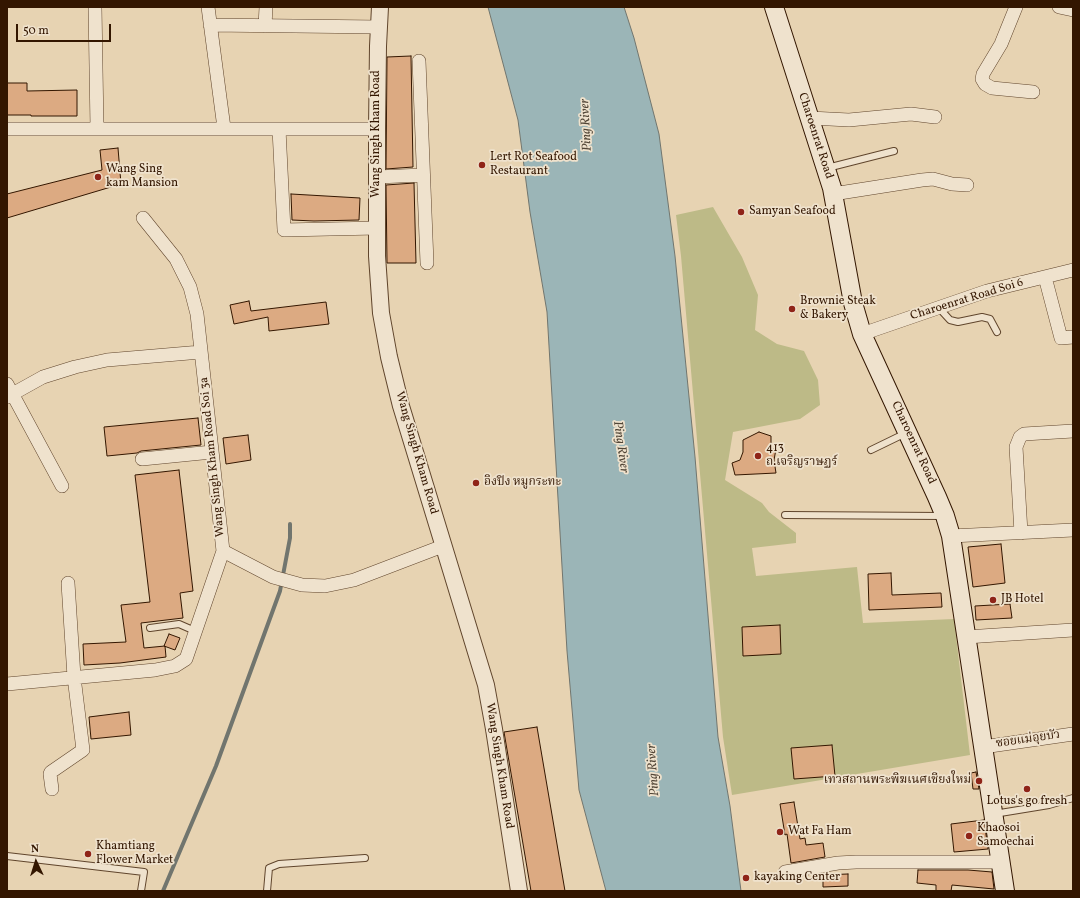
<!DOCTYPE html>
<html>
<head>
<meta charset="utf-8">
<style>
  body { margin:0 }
  #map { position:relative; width:1080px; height:898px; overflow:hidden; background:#e7d3b2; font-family:Vollkorn,serif }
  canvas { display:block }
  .frame { position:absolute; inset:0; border:8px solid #331600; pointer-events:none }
  .north { position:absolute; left:16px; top:842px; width:40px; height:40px; -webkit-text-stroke:3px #efe2cd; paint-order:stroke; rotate:356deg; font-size:11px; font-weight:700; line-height:16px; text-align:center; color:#331600 }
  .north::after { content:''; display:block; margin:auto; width:14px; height:18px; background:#331600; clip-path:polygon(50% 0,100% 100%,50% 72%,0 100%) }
  .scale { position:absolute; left:16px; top:24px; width:95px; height:18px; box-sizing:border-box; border:2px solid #331600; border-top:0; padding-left:5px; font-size:12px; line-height:14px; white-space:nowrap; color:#331600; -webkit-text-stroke:3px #efe2cd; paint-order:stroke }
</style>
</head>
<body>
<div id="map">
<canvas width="1080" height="898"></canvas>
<div class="frame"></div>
<div class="north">N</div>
<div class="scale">50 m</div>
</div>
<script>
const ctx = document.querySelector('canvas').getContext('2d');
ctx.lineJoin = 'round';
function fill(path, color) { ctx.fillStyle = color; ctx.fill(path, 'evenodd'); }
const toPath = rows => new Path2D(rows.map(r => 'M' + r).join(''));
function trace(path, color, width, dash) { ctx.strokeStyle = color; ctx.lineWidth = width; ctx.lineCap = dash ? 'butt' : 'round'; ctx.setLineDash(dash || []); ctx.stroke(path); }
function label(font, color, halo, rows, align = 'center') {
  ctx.font = font + ' Vollkorn,"Noto Serif Thai",serif'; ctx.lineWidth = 3.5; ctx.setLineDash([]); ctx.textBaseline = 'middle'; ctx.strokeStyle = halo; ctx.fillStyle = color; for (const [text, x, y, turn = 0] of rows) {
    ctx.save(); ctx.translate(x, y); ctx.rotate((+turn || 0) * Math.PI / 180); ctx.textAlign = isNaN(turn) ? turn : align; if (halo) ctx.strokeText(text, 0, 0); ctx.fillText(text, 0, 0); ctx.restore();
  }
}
fill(toPath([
  [713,207,742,257,758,295,755,330,777,344,804,351,818,380,820,405,800,419,733,432,725,480,762,503,769,512,796,533,796,543,752,548,756,576,857,567,863,623,954,619,970,755,732,795,723,737,681,256,676,215]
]), '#bdba87');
const water = toPath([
  [488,7,624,7,634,38,659,134,675,256,695,457,718,737,730,806,741,891,606,891,579,790,567,651,547,312,530,212,518,120,488,7]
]);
fill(water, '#9bb5b7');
trace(water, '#71756e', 1);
trace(toPath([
  [163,891,216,766,280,591,290,538,290,524]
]), '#71756e', 4);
const building = toPath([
  [411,56,413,167,386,169,387,57,411,56],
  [7,83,27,83,27,91,77,90,77,116,31,116,31,115,7,115,7,83],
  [118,148,121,184,7,218,7,194,102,170,100,150,118,148],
  [414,183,416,263,387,263,386,185,414,183],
  [291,194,360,198,359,220,314,221,292,220,291,194],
  [249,301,251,311,326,302,329,324,269,331,268,317,234,324,230,305,249,301],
  [198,418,201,445,141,451,137,453,107,456,104,427,198,418],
  [759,432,771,436,771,448,776,449,774,460,776,473,735,475,732,463,740,460,743,452,743,440,759,432],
  [248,435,251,460,226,464,223,438,248,435],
  [179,470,193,591,180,593,183,618,141,623,144,648,165,646,166,657,120,663,84,665,83,644,126,642,121,605,150,602,135,475,179,470],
  [1001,544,1005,583,973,587,968,547,1001,544],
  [891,573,892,595,941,593,942,607,869,610,868,574,891,573],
  [1010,604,1012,618,976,620,975,606,1010,604],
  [780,625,781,654,743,656,742,627,780,625],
  [169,634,180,638,175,650,164,646,169,634],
  [129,712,131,735,91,739,89,717,129,712],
  [537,727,565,891,531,891,504,732,537,727],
  [832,745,835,776,794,779,791,748,832,745],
  [976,772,979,789,973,789,971,773,976,772],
  [794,802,800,839,805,838,806,845,823,843,825,857,791,863,787,834,785,835,780,804,794,802],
  [984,820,988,849,954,852,951,824,984,820],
  [918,870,968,870,992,872,994,889,952,885,951,891,936,891,936,885,917,883,918,870],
  [848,874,848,886,823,887,823,875,848,874]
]);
fill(building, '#dcaa82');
trace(building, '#331600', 1);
const service = toPath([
  [827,168,894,151],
  [939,308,950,320,958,322,982,317,990,319,997,332],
  [871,450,906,433],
  [785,515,943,516],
  [150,628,179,624,195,631],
  [994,814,1049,805,1073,798],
  [7,856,144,872,141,891],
  [267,891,269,868,279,864,365,858]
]);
const minor = toPath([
  [95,7,97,128],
  [208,7,224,128],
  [1016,7,1001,44,983,74,982,79,985,84,992,88,1033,92],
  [1059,7,1073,10],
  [210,25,379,27],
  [265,26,266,7],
  [419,61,427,263],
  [810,118,849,120,911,114,935,117],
  [7,129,377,129],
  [279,129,284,230,377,228],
  [377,177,423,175],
  [833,194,922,180,933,179,952,184,967,185],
  [143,218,176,259,190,287,197,314,223,551,273,577,302,585,325,586,354,580,443,546],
  [1045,277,1061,338,1073,337],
  [862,334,987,291,1073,270],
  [7,384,62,486],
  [7,397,43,377,75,367,107,360,201,352],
  [142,459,212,452],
  [1021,533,1016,447,1020,437,1024,434,1073,431],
  [951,536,1073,530],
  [966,637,1073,630],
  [7,684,155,670,175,666,186,659,223,551],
  [983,747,1073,734],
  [52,789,50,774,51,772,83,750,74,677,68,583],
  [785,872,838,863,856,862,1000,862]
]);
const tertiary = toPath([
  [380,7,378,46,377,129,377,256,381,313,389,357,401,406,486,685,494,729,519,891]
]);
const secondary = toPath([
  [774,7,832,188,853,303,862,334,937,497,945,516,951,536,1005,891]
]);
trace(service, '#60452c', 8);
trace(minor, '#60452c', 14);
trace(tertiary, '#60452c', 18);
trace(secondary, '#331600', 20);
trace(service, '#efe2cd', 6);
trace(minor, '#efe2cd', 13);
trace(tertiary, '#efe2cd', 16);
trace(secondary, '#efe2cd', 18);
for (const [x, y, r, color] of [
  [482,165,4,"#8f2418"],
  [98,177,4,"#8f2418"],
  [741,212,4,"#8f2418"],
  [792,309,4,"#8f2418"],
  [758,456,4,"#8f2418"],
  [476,483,4,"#8f2418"],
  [993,600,4,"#8f2418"],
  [979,781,4,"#8f2418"],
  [1027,789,4,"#8f2418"],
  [780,832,4,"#8f2418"],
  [969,836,4,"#8f2418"],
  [88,854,4,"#8f2418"],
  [746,878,4,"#8f2418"]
]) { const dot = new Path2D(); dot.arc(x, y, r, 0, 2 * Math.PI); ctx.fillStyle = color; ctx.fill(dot); trace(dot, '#efe2cd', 1.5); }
label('12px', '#331600', '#efe2cd', [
  ["Wang Singh Kham Road",377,134,-90],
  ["Charoenrat Road",815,136,72],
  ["Charoenrat Road Soi 6",967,300,-17],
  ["Charoenrat Road",913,443,65],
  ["Wang Singh Kham Road",416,453,74],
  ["Wang Singh Kham Road Soi 3a",213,457,-96],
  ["ซอยแม่อุยบัว",1028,740,-8],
  ["Wang Singh Kham Road",499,766,81]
]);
label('12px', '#331600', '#efe2cd', [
  ["Lert Rot Seafood",490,158],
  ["Restaurant",490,172],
  ["Wang Sing",106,170],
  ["kam Mansion",106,184],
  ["Samyan Seafood",749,212],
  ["Brownie Steak",800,302],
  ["& Bakery",800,316],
  ["413",766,449],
  ["ถ.เจริญราษฏร์",766,463],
  ["อิงปิง หมูกระทะ",484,483],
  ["JB Hotel",1001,600],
  ["เทวสถานพระพิฆเนศเชียงใหม่",971,781,"right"],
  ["Lotus's go fresh",1027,802,"center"],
  ["Khaosoi",977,829],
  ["Samoechai",977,843],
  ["Wat Fa Ham",788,832],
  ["Khamtiang",96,847],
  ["Flower Market",96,861],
  ["kayaking Center",754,878]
], 'left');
label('italic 13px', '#524637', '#efe2cd', [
  ["Ping River",587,125,-93],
  ["Ping River",620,447,82],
  ["Ping River",654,770,-94]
]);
</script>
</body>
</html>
